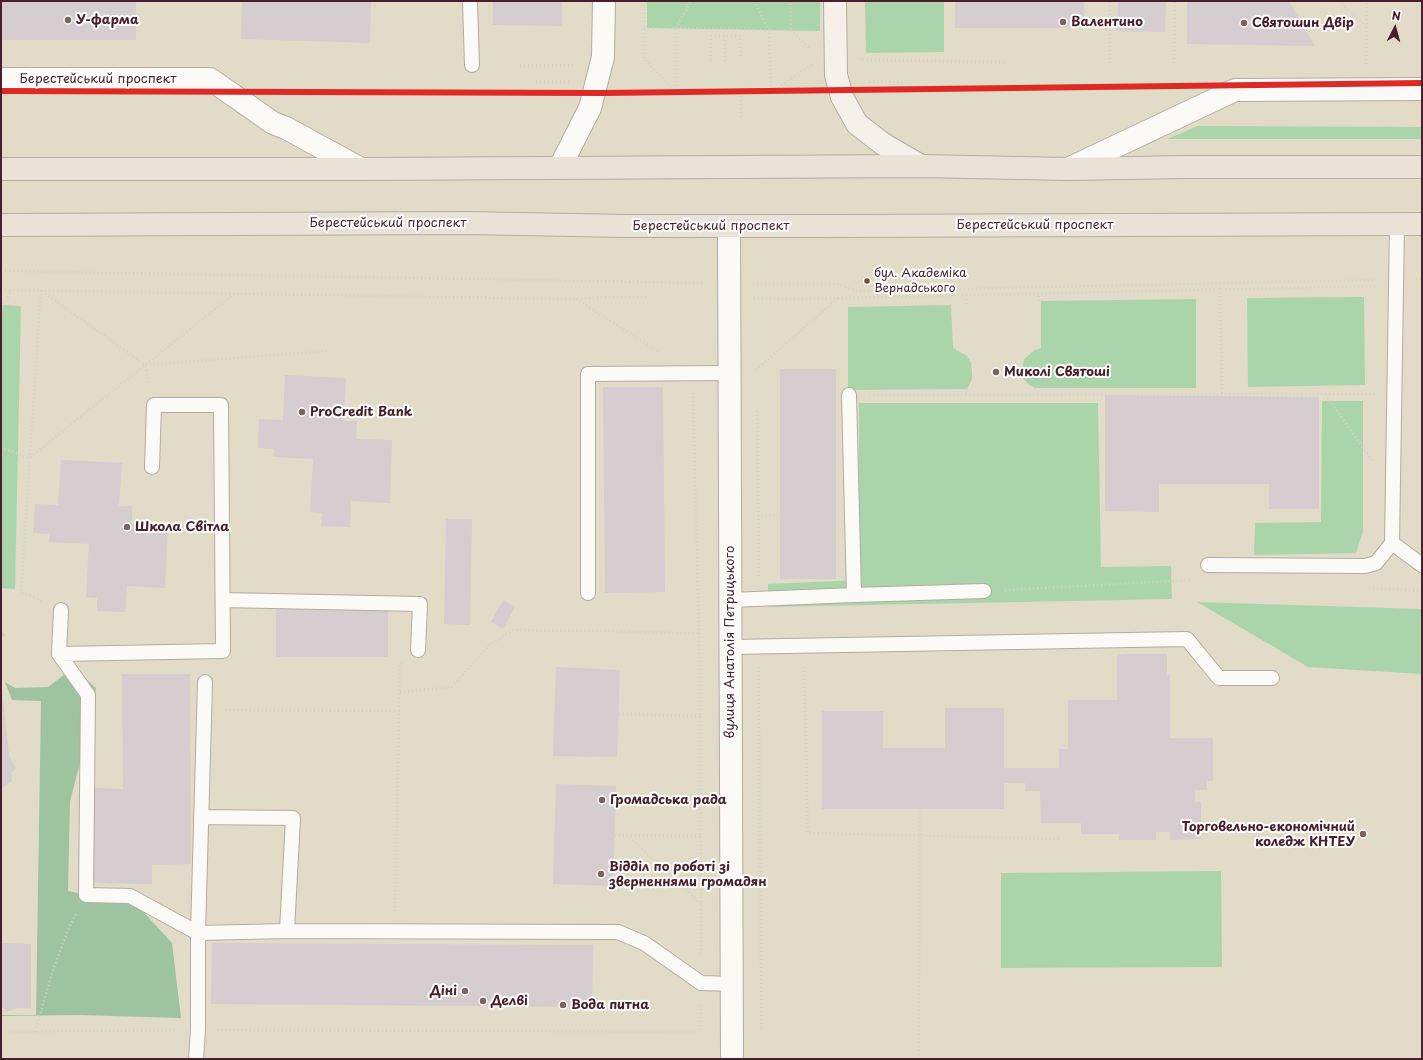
<!DOCTYPE html>
<html>
<head>
<meta charset="utf-8">
<style>
  body { margin:0 }
  #map { position:relative; width:1423px; height:1060px; overflow:hidden; background:#e2dbc8; font-family:"Playpen Sans",sans-serif }
  canvas { display:block }
  .frame { position:absolute; inset:0; border:2px solid #4a1f2b; pointer-events:none }
  .north { position:absolute; left:1375px; top:8px; width:40px; height:40px; -webkit-text-stroke:3px #fff; paint-order:stroke; rotate:6deg; font-size:11px; font-weight:700; line-height:16px; text-align:center; color:#4a1f2b }
  .north::after { content:''; display:block; margin:auto; width:14px; height:18px; background:#4a1f2b; clip-path:polygon(50% 0,100% 100%,50% 72%,0 100%) }
</style>
</head>
<body>
<div id="map">
<canvas width="1423" height="1060"></canvas>
<div class="frame"></div>
<div class="north">N</div>
</div>
<script>
const ctx = document.querySelector('canvas').getContext('2d');
ctx.lineJoin = 'round';
function fill(path, color) { ctx.fillStyle = color; ctx.fill(path, 'evenodd'); }
const toPath = rows => new Path2D(rows.map(r => 'M' + r).join(''));
function trace(path, color, width, dash) { ctx.strokeStyle = color; ctx.lineWidth = width; ctx.lineCap = dash ? 'butt' : 'round'; ctx.setLineDash(dash || []); ctx.stroke(path); }
function label(font, color, halo, rows, align = 'center') {
  ctx.font = font + ' "Playpen Sans",sans-serif'; ctx.lineWidth = 4; ctx.setLineDash([]); ctx.textBaseline = 'middle'; ctx.strokeStyle = halo; ctx.fillStyle = color; for (const [text, x, y, turn = 0] of rows) {
    ctx.save(); ctx.translate(x, y); ctx.rotate((+turn || 0) * Math.PI / 180); ctx.textAlign = isNaN(turn) ? turn : align; if (halo) ctx.strokeText(text, 0, 0); ctx.fillText(text, 0, 0); ctx.restore();
  }
}
fill(toPath([
  [647,1,820,1,820,31,647,28],
  [865,1,944,1,944,52,866,53],
  [1198,126,1422,127,1422,139,1167,139],
  [1364,297,1365,385,1248,387,1247,298],
  [1196,299,1196,388,1035,388,1028,384,1023,378,1022,370,1024,359,1035,350,1041,348,1041,301],
  [1,305,21,306,15,589,1,588],
  [951,305,953,348,967,356,971,363,972,372,972,379,967,389,848,390,848,307],
  [1322,401,1363,401,1363,531,1356,553,1254,555,1255,523,1321,522],
  [859,403,1098,403,1101,567,1171,566,1172,599,768,607,768,584,859,580],
  [1197,602,1422,609,1422,674,1308,667],
  [1221,871,1222,967,1001,968,1001,873]
]), '#aad5ab');
fill(toPath([
  [73,668,96,688,87,737,70,801,68,891,138,906,172,943,181,1018,78,1015,1,1016,1,1015,36,1015,41,701,12,700,5,682,15,688,48,687]
]), '#9dc49f');
fill(toPath([
  [1,1,136,1,136,40,1,40],
  [242,1,371,1,370,43,241,39],
  [493,1,562,1,562,26,493,25],
  [955,1,1084,1,1084,28,955,28],
  [1118,1,1166,1,1165,32,1117,31],
  [1187,1,1289,1,1315,46,1187,44],
  [780,369,836,369,836,579,780,579],
  [285,375,346,378,343,421,357,421,356,439,392,440,390,503,351,501,350,527,321,526,322,513,310,512,313,459,273,457,274,449,258,448,259,419,283,420],
  [603,387,663,387,665,592,605,593],
  [1105,395,1319,397,1319,509,1269,509,1269,484,1159,484,1159,512,1105,511],
  [61,460,122,463,119,506,132,506,132,524,168,525,165,588,127,586,125,612,97,611,97,598,86,597,89,544,49,542,49,534,33,533,35,504,58,505],
  [446,519,472,519,470,625,444,624],
  [503,600,515,607,503,629,491,622],
  [276,607,388,607,388,657,276,657],
  [1,631,5,634,1,640],
  [1117,654,1167,654,1167,675,1170,675,1170,738,1213,738,1213,781,1207,781,1207,790,1195,790,1195,802,1201,802,1201,839,1170,840,1170,832,1156,832,1156,840,1119,840,1119,834,1081,834,1081,823,1041,823,1040,791,1025,791,1025,783,1004,783,1004,809,822,809,822,711,883,711,883,748,945,748,945,708,1004,708,1004,768,1059,768,1059,749,1068,749,1068,700,1117,700],
  [556,667,620,670,617,757,553,756],
  [122,674,190,674,191,864,152,865,152,884,94,883,94,788,123,789],
  [1,690,2,690,9,756,16,768,11,773,12,781,1,789],
  [556,784,616,786,613,886,553,884],
  [1,943,31,944,31,1008,17,1008,6,1012,4,1008,1,1008],
  [212,943,593,945,592,1007,211,1004]
]), '#d5cdcf');
const service = toPath([
  [470,1,472,65],
  [849,395,854,595],
  [1392,543,1422,565],
  [1208,565,1365,566,1376,563,1392,543,1397,224],
  [588,593,588,374,729,373],
  [223,600,420,604,418,650],
  [730,600,854,595,984,591],
  [61,610,59,654,88,695,86,895,130,896,198,933,287,931,618,932,644,943,701,983,733,984],
  [730,647,1187,639,1219,678,1272,678],
  [59,654,223,651,221,405,154,405,152,467],
  [201,817,293,818,287,931],
  [196,1059,198,1029,198,933,205,682]
]);
const minor = toPath([
  [1,79,210,79,273,123,286,128,361,169],
  [1068,169,1235,90,1422,89],
  [729,226,732,1059]
]);
const tertiary = toPath([
  [560,167,590,108,603,57,604,1]
]);
const secondary = toPath([
  [835,1,836,75,842,97,857,124,883,144,921,166]
]);
const primary = toPath([
  [1,169,361,169,921,166,1068,169,1187,167,1422,167],
  [1,225,466,223,627,226,823,226,1422,224]
]);
trace(service, '#b4aca1', 16);
trace(minor, '#b4aca1', 24);
trace(tertiary, '#b4aca1', 24);
trace(secondary, '#b4aca1', 24);
trace(primary, '#b4aca1', 24);
trace(toPath([
  [644,1,644,59,676,92],
  [754,1,769,30,791,30,790,1],
  [1339,1,1366,26],
  [644,28,676,28,691,1],
  [676,28,769,30,771,92,676,92,676,28],
  [791,30,811,50],
  [725,36,725,61],
  [861,58,861,60,1005,62],
  [711,60,711,36,740,36,741,59],
  [1110,63,1110,1],
  [1174,63,1175,1],
  [1366,64,1367,1],
  [520,66,575,65],
  [536,82,572,82],
  [869,82,905,82],
  [771,92,812,65],
  [741,117,741,93],
  [1,271,704,283],
  [1416,279,1422,279],
  [753,284,837,284,857,291,1375,280],
  [1220,288,1222,396],
  [1,290,576,299,604,297,648,297],
  [41,290,21,592,42,601],
  [42,291,145,365,149,384],
  [966,295,966,304],
  [754,298,792,299,1375,286],
  [576,299,658,351],
  [1039,301,1039,293],
  [1,312,11,290],
  [146,365,326,351],
  [756,370,838,298],
  [1035,388,1039,394],
  [693,393,700,677,701,956],
  [966,394,967,389],
  [1325,394,1372,460],
  [869,395,1374,394],
  [757,411,759,578],
  [1,447,29,458,234,294],
  [758,516,780,515],
  [1369,588,1422,591],
  [1005,590,1192,580],
  [759,667,761,1031],
  [804,667,808,833,1061,839],
  [400,692,452,687,490,644,513,630,699,633],
  [226,710,399,711],
  [619,714,700,716],
  [615,835,700,836],
  [627,835,701,904],
  [395,911,400,665,403,663],
  [218,1030,700,1032,701,1003],
  [1,1032,177,1030],
  [35,1032,53,970,67,932,76,914],
  [919,1059,920,809]
]), '#d4d0cb', 2.5, [1, 3]);
trace(service, '#fbfaf7', 14);
trace(minor, '#fbfaf7', 22);
trace(tertiary, '#fbfaf7', 22);
trace(secondary, '#f5f0e9', 22);
trace(primary, '#eae2d6', 22);
trace(toPath([
  [1,91,603,93,1422,83]
]), '#dd2a26', 6);
for (const [x, y, r, color] of [
  [68,20,4,"#7f6162"],
  [1063,22,4,"#7f6162"],
  [1244,23,4,"#7f6162"],
  [867,281,3.5,"#7a4b2a"],
  [996,372,4,"#7f6162"],
  [302,412,4,"#7f6162"],
  [127,527,4,"#7f6162"],
  [602,800,4,"#7f6162"],
  [1363,834,4,"#7f6162"],
  [601,874,4,"#7f6162"],
  [465,991,4,"#7f6162"],
  [483,1001,4,"#7f6162"],
  [563,1005,4,"#7f6162"]
]) { const dot = new Path2D(); dot.arc(x, y, r, 0, 2 * Math.PI); ctx.fillStyle = color; ctx.fill(dot); trace(dot, '#fff', 1.5); }
label('12px', '#4a1f2b', '#fff', [
  ["бул. Академіка",874,274],
  ["Вернадського",874,289]
], 'left');
label('bold 13px', '#4a1f2b', '#fff', [
  ["У-фарма",76,20],
  ["Валентино",1071,22],
  ["Святошин Двір",1252,23],
  ["Миколі Святоші",1004,372],
  ["ProCredit Bank",310,412],
  ["Школа Світла",135,527],
  ["Громадська рада",610,800],
  ["Торговельно-економічний",1355,827,"right"],
  ["коледж КНТЕУ",1355,842,"right"],
  ["Відділ по роботі зі",609,867],
  ["зверненнями громадян",609,882],
  ["Діні",457,991,"right"],
  ["Делві",491,1001],
  ["Вода питна",571,1005]
], 'left');
label('13px', '#4a1f2b', '#fff', [
  ["Берестейський проспект",98,79],
  ["Берестейський проспект",388,223],
  ["Берестейський проспект",1035,225],
  ["Берестейський проспект",711,226],
  ["вулиця Анатолія Петрицького",730,642,-90]
]);
</script>
</body>
</html>
